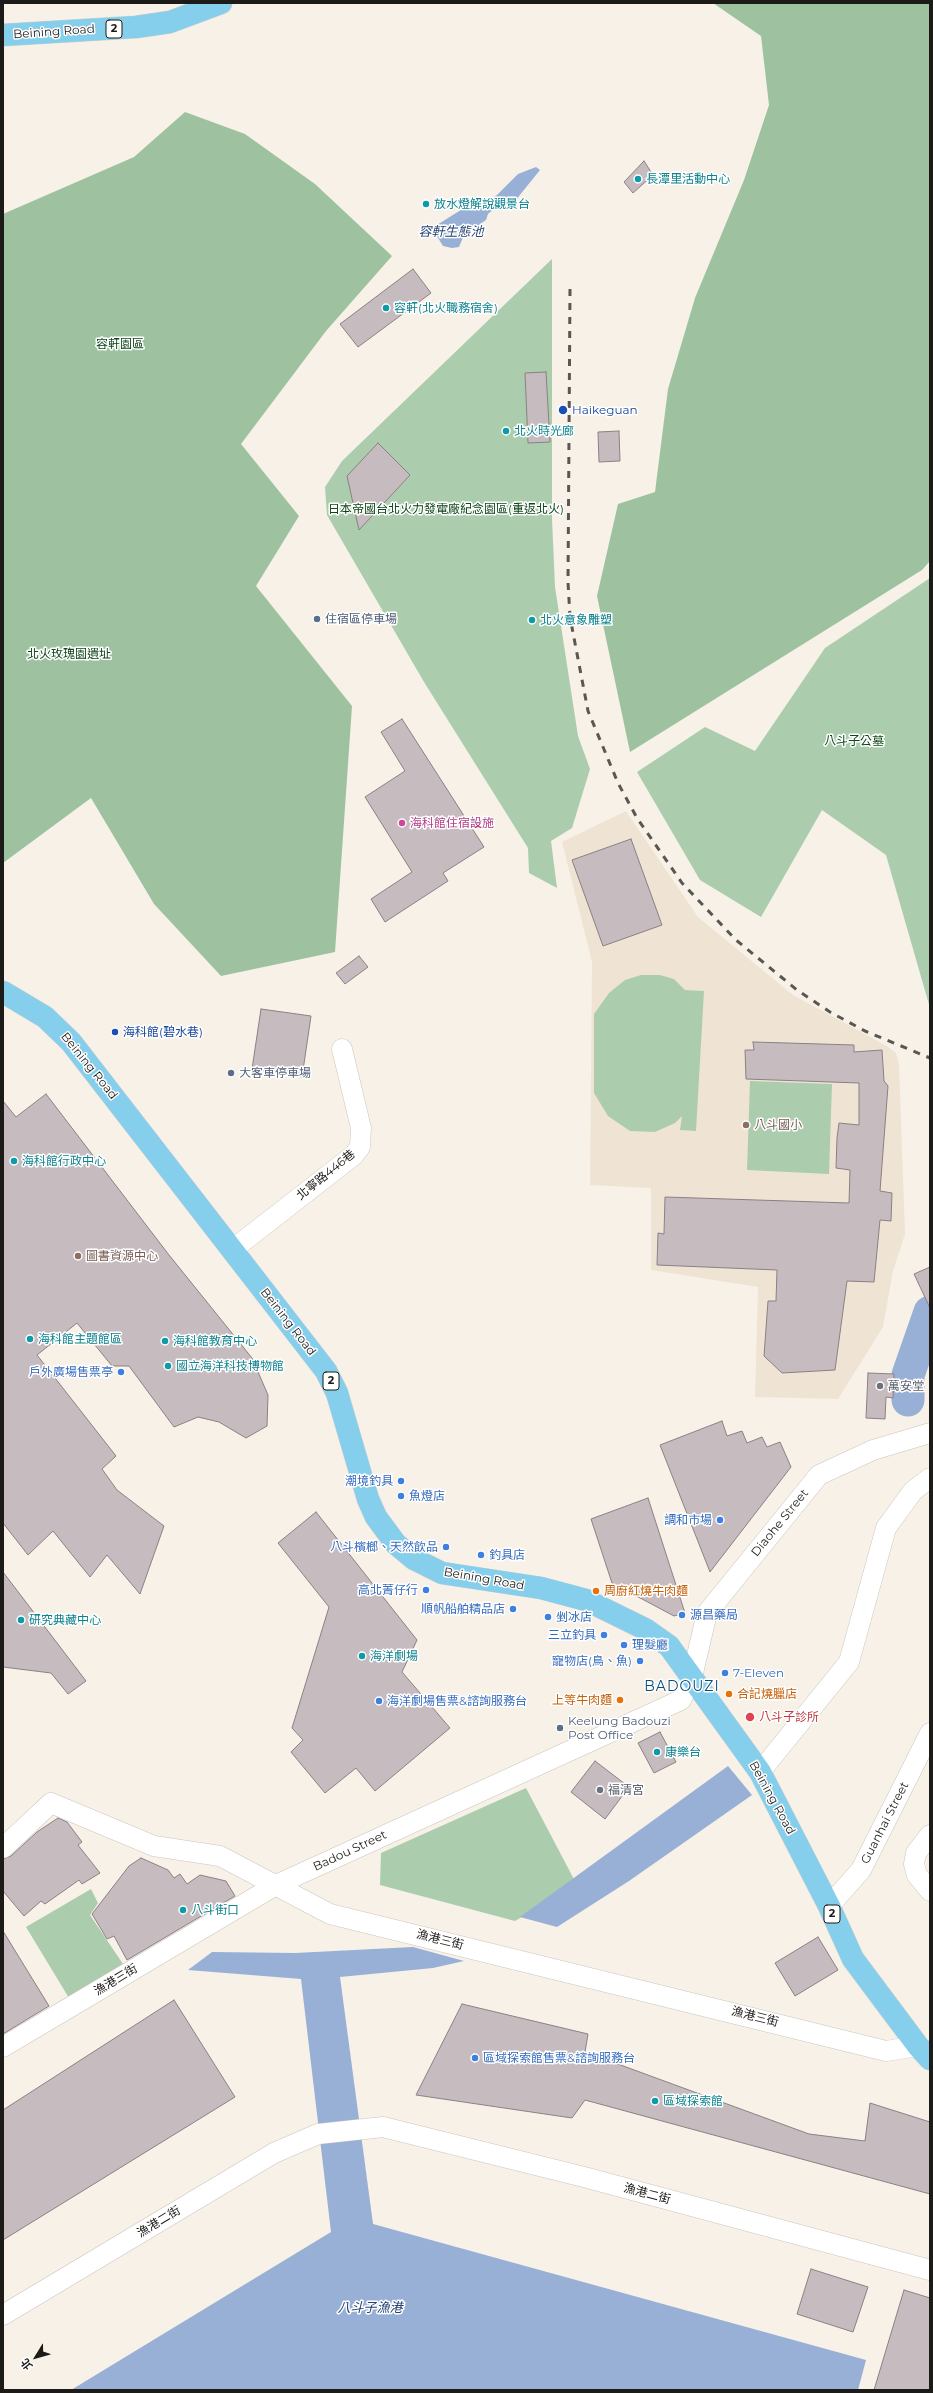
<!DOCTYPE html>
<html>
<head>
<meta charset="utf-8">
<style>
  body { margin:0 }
  #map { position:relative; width:933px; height:2393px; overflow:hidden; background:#f7f1e7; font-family:Montserrat,"Noto Sans TC",sans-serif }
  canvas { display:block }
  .frame { position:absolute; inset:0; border:4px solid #1d1b18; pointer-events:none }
  .north { position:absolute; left:16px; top:2337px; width:40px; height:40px; -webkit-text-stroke:3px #fff; paint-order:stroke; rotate:233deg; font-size:11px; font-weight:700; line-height:16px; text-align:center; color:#1d1b18 }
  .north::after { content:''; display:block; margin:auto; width:14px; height:18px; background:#1d1b18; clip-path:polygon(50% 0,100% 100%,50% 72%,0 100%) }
</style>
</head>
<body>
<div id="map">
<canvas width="933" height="2393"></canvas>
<div class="frame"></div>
<div class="north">北</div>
</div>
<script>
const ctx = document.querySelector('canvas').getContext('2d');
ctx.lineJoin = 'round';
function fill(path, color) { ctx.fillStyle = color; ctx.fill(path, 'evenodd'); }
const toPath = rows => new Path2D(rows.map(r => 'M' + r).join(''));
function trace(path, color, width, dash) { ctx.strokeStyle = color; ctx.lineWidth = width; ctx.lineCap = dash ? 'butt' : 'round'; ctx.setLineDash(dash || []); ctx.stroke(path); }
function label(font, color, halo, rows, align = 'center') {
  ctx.font = font + ' Montserrat,"Noto Sans TC",sans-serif'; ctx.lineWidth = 3; ctx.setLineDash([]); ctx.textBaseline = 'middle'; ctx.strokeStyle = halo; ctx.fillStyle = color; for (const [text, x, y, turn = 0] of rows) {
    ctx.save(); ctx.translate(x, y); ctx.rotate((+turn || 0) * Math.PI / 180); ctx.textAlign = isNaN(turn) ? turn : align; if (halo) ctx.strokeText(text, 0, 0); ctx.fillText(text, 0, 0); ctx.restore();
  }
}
fill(toPath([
  [626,811,698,917,793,995,887,1046,896,1053,899,1065,905,1234,893,1271,883,1327,838,1399,755,1397,758,1287,651,1270,651,1188,590,1185,592,962,562,842]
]), '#efe4d4');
fill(toPath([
  [552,259,552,519,555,587,578,736,590,769,572,828,551,841,557,888,529,873,528,848,424,682,327,515,325,487,342,461],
  [930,578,930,1008,886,855,822,810,761,917,700,880,637,772,705,727,755,751,825,648],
  [641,975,660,975,674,979,685,990,704,991,696,1131,680,1130,682,1116,675,1123,655,1132,630,1131,608,1116,594,1093,594,1014,609,993,625,980],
  [750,1081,832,1084,829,1174,747,1170],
  [526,1788,577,1885,515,1921,380,1885,381,1853],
  [91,1889,98,1903,90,1915,123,1964,69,1998,26,1927]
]), '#abcdad');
fill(toPath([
  [713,3,930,3,930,561,922,570,630,752,597,596,618,504,655,492,668,389,695,298,744,180,769,105,761,36],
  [185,112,245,134,315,184,392,256,326,331,241,444,299,516,256,586,352,706,335,952,221,976,154,904,91,798,3,863,3,214,134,157]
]), '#9ec2a0');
fill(toPath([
  [536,167,540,170,515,201,497,206,488,214,486,220,464,235,459,247,452,248,443,246,432,228,464,208,481,205,497,195,518,174],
  [728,1766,752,1795,629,1881,557,1927,520,1917],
  [413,1947,464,1961,433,1968,340,1977,373,2224,866,2360,858,2390,71,2390,331,2232,301,1979,188,1970,212,1952,295,1953]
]), '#98b0d6');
trace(toPath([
  [908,1400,908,1375,930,1312]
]), '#98b0d6', 33);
const building = toPath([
  [644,161,653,175,633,193,624,182,644,161],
  [413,269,431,293,358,347,340,324,413,269],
  [546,372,550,442,528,443,525,373,546,372],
  [619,431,620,461,599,462,598,432,619,431],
  [378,443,410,475,359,530,347,476,378,443],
  [402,719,484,847,443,873,448,881,385,922,371,899,412,872,365,797,405,771,381,732,402,719],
  [631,839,662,925,603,946,572,860,631,839],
  [359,956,368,967,345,984,336,973,359,956],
  [261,1009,311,1016,302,1077,252,1069,261,1009],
  [753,1042,854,1045,854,1052,882,1050,884,1081,888,1086,880,1191,892,1193,891,1221,880,1220,874,1282,847,1281,835,1370,782,1373,764,1356,768,1301,776,1301,777,1270,657,1265,658,1233,664,1234,665,1197,849,1203,850,1170,836,1168,837,1138,839,1123,859,1125,859,1083,746,1079,745,1050,754,1050,753,1042],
  [46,1094,169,1255,252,1358,268,1395,267,1426,246,1438,219,1422,198,1417,174,1427,129,1366,112,1366,77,1323,37,1355,116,1456,102,1469,117,1490,164,1526,140,1594,107,1555,90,1577,53,1531,28,1555,3,1523,3,1101,16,1117,46,1094],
  [930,1267,930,1308,914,1274,930,1267],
  [868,1373,894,1374,893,1398,886,1397,885,1419,866,1418,868,1373],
  [722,1421,727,1436,742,1431,747,1443,762,1437,767,1447,780,1442,791,1467,710,1572,660,1445,722,1421],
  [648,1498,685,1613,674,1616,612,1583,591,1519,648,1498],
  [316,1512,417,1640,402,1672,450,1728,375,1791,356,1768,325,1793,291,1752,303,1740,292,1728,329,1607,278,1543,316,1512],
  [3,1572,86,1681,68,1694,51,1673,3,1667,3,1572],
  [660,1732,676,1762,654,1773,638,1743,660,1732],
  [595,1761,629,1787,605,1819,571,1792,595,1761],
  [58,1818,67,1822,82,1842,78,1845,100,1873,82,1884,79,1880,45,1904,41,1901,24,1916,3,1891,3,1859,11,1856,37,1832,58,1818],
  [141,1858,168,1870,174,1878,180,1874,187,1884,200,1875,226,1881,235,1896,127,1960,114,1936,107,1939,92,1914,129,1866,141,1858],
  [3,1931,49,2006,3,2034,3,1931],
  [818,1937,838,1970,795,1996,775,1963,818,1937],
  [174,2000,235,2097,3,2240,3,2110,174,2000],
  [462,2004,588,2034,585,2052,809,2134,865,2141,870,2103,930,2122,930,2194,585,2100,572,2118,416,2095,462,2004],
  [811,2269,868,2287,853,2332,797,2314,811,2269],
  [904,2290,930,2298,930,2390,874,2390,904,2290]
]);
fill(building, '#c6bbbf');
trace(building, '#8b8084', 1);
const street = toPath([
  [232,1250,354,1155,360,1147,361,1128,342,1049],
  [760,1772,849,1662,886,1528,913,1491,930,1478],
  [930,1835,916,1853,914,1864,917,1875,930,1891],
  [3,1848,51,1803,154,1846,220,1856,330,1914,886,2051,918,2046],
  [829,1906,861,1870,930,1733],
  [3,2047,276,1885,681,1700,692,1677,707,1613,819,1475,873,1450,930,1433],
  [3,2315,274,2153,318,2134,383,2127,584,2177,930,2270]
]);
const primary = toPath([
  [3,35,136,27,170,22,221,3],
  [3,992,45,1017,71,1042,326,1371,337,1393,368,1499,376,1517,396,1544,414,1559,442,1573,541,1588,586,1600,645,1629,669,1646,760,1772,829,1906,853,1959,918,2046,930,2059]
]);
trace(street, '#ccc6bd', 21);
trace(primary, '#d2d1d1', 23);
trace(street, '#fff', 20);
trace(primary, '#85cfec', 22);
trace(toPath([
  [570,289,568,582,570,617,588,711,618,783,637,818,682,883,736,940,797,990,830,1012,865,1031,930,1058]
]), '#5a5752', 3, [7, 7]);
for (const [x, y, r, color] of [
  [638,179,4,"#0f9aa8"],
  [426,204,4,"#0f9aa8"],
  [386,308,4,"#0f9aa8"],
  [563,410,5,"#1a4fb4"],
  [506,431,4,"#0f9aa8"],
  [317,619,4,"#5c6f8a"],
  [532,620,4,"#0f9aa8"],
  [402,823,4,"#d1479c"],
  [115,1032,4,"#1a4fb4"],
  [231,1073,4,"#5c6f8a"],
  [746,1125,4,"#8d6e63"],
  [14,1161,4,"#0f9aa8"],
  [78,1256,4,"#8d6e63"],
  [30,1339,4,"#0f9aa8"],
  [165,1341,4,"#0f9aa8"],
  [168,1366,4,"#0f9aa8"],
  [121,1372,4,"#3f7fe0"],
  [880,1386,4,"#6b7280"],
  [401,1481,4,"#3f7fe0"],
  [401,1496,4,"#3f7fe0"],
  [720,1520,4,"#3f7fe0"],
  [446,1547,4,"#3f7fe0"],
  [481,1555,4,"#3f7fe0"],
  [426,1590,4,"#3f7fe0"],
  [596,1591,4,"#e8710a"],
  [513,1609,4,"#3f7fe0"],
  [682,1615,4,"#3f7fe0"],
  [548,1617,4,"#3f7fe0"],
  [21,1620,4,"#0f9aa8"],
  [604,1635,4,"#3f7fe0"],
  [624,1645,4,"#3f7fe0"],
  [362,1656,4,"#0f9aa8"],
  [640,1661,4,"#3f7fe0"],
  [725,1673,4,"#3f7fe0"],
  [729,1694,4,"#e8710a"],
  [620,1700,4,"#e8710a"],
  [379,1701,4,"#3f7fe0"],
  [750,1717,5,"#e0444e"],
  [560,1728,4,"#5c6f8a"],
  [657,1752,4,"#0f9aa8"],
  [600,1790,4,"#6b7280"],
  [183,1910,4,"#0f9aa8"],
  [475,2058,4,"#3f7fe0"],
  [655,2101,4,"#0f9aa8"]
]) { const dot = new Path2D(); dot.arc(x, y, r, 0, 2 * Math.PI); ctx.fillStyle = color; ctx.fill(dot); trace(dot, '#fff', 1.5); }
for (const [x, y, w] of [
  [114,29,16],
  [331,1381,16],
  [832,1914,16]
]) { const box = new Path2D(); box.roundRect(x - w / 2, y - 9, w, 18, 3); ctx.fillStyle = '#fff'; ctx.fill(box); trace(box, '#1d1b18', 1); }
label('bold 11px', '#1d1b18', null, [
  ["2",114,29],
  ["2",331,1381],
  ["2",832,1914]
]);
label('12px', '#1d1b18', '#fff', [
  ["Beining Road",54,32,-4],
  ["Beining Road",89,1066,51],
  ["北寧路446巷",326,1175,-39],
  ["Beining Road",288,1322,52],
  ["Diaohe Street",780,1523,-51],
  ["Beining Road",484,1579,10],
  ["Beining Road",772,1798,61],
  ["Guanhai Street",885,1823,-63],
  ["Badou Street",350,1851,-25],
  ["漁港三街",440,1940,14],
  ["漁港三街",116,1980,-31],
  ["漁港三街",755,2017,14],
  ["漁港二街",647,2194,15],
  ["漁港二街",159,2222,-31]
]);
label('12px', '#0d838f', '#fff', [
  ["長潭里活動中心",646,179],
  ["放水燈解說觀景台",434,204],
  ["容軒(北火職務宿舍)",394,308],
  ["北火時光廊",514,431],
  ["北火意象雕塑",540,620],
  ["海科館行政中心",22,1161],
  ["海科館主題館區",38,1339],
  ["海科館教育中心",173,1341],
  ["國立海洋科技博物館",176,1366],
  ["研究典藏中心",29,1620],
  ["海洋劇場",370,1656],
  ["康樂台",665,1752],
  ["八斗街口",191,1910],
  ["區域探索館",663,2101]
], 'left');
label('12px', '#0e4519', '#fff', [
  ["容軒園區",120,344],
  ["日本帝國台北火力發電廠紀念園區(重返北火)",446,509],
  ["北火玫瑰園遺址",69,654],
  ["八斗子公墓",854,741]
]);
label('12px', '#164399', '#fff', [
  ["Haikeguan",572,410],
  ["海科館(碧水巷)",123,1032]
], 'left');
label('12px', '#4e5e75', '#fff', [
  ["住宿區停車場",325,619],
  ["大客車停車場",239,1073],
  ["Keelung Badouzi",568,1721],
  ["Post Office",568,1735]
], 'left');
label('12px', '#b23c85', '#fff', [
  ["海科館住宿設施",410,823]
], 'left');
label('12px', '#785e54', '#fff', [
  ["八斗國小",754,1125],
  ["圖書資源中心",86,1256]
], 'left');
label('12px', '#366cbe', '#fff', [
  ["戶外廣場售票亭",113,1372],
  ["潮境釣具",393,1481],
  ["魚燈店",409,1496,"left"],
  ["調和市場",712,1520],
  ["八斗檳榔、天然飲品",438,1547],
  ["釣具店",489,1555,"left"],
  ["高北菁仔行",418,1590],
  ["順帆船舶精品店",505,1609],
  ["源昌藥局",690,1615,"left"],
  ["剉冰店",556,1617,"left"],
  ["三立釣具",596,1635],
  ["理髮廳",632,1645,"left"],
  ["寵物店(鳥、魚)",632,1661],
  ["7-Eleven",733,1673,"left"],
  ["海洋劇場售票&諮詢服務台",387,1701,"left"],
  ["區域探索館售票&諮詢服務台",483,2058,"left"]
], 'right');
label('12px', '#5b616d', '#fff', [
  ["萬安堂",888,1386],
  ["福清宮",608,1790]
], 'left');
label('12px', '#c56008', '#fff', [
  ["周廚紅燒牛肉麵",604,1591],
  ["合記燒臘店",737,1694],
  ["上等牛肉麵",612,1700,"right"]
], 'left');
label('12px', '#be3a42', '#fff', [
  ["八斗子診所",759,1717]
], 'left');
label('italic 13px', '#244172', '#fff', [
  ["容軒生態池",451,232],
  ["八斗子漁港",370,2308]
]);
ctx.letterSpacing = '1px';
label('14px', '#084d7c', '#fff', [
  ["BADOUZI",682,1687]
]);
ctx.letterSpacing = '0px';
</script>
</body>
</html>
